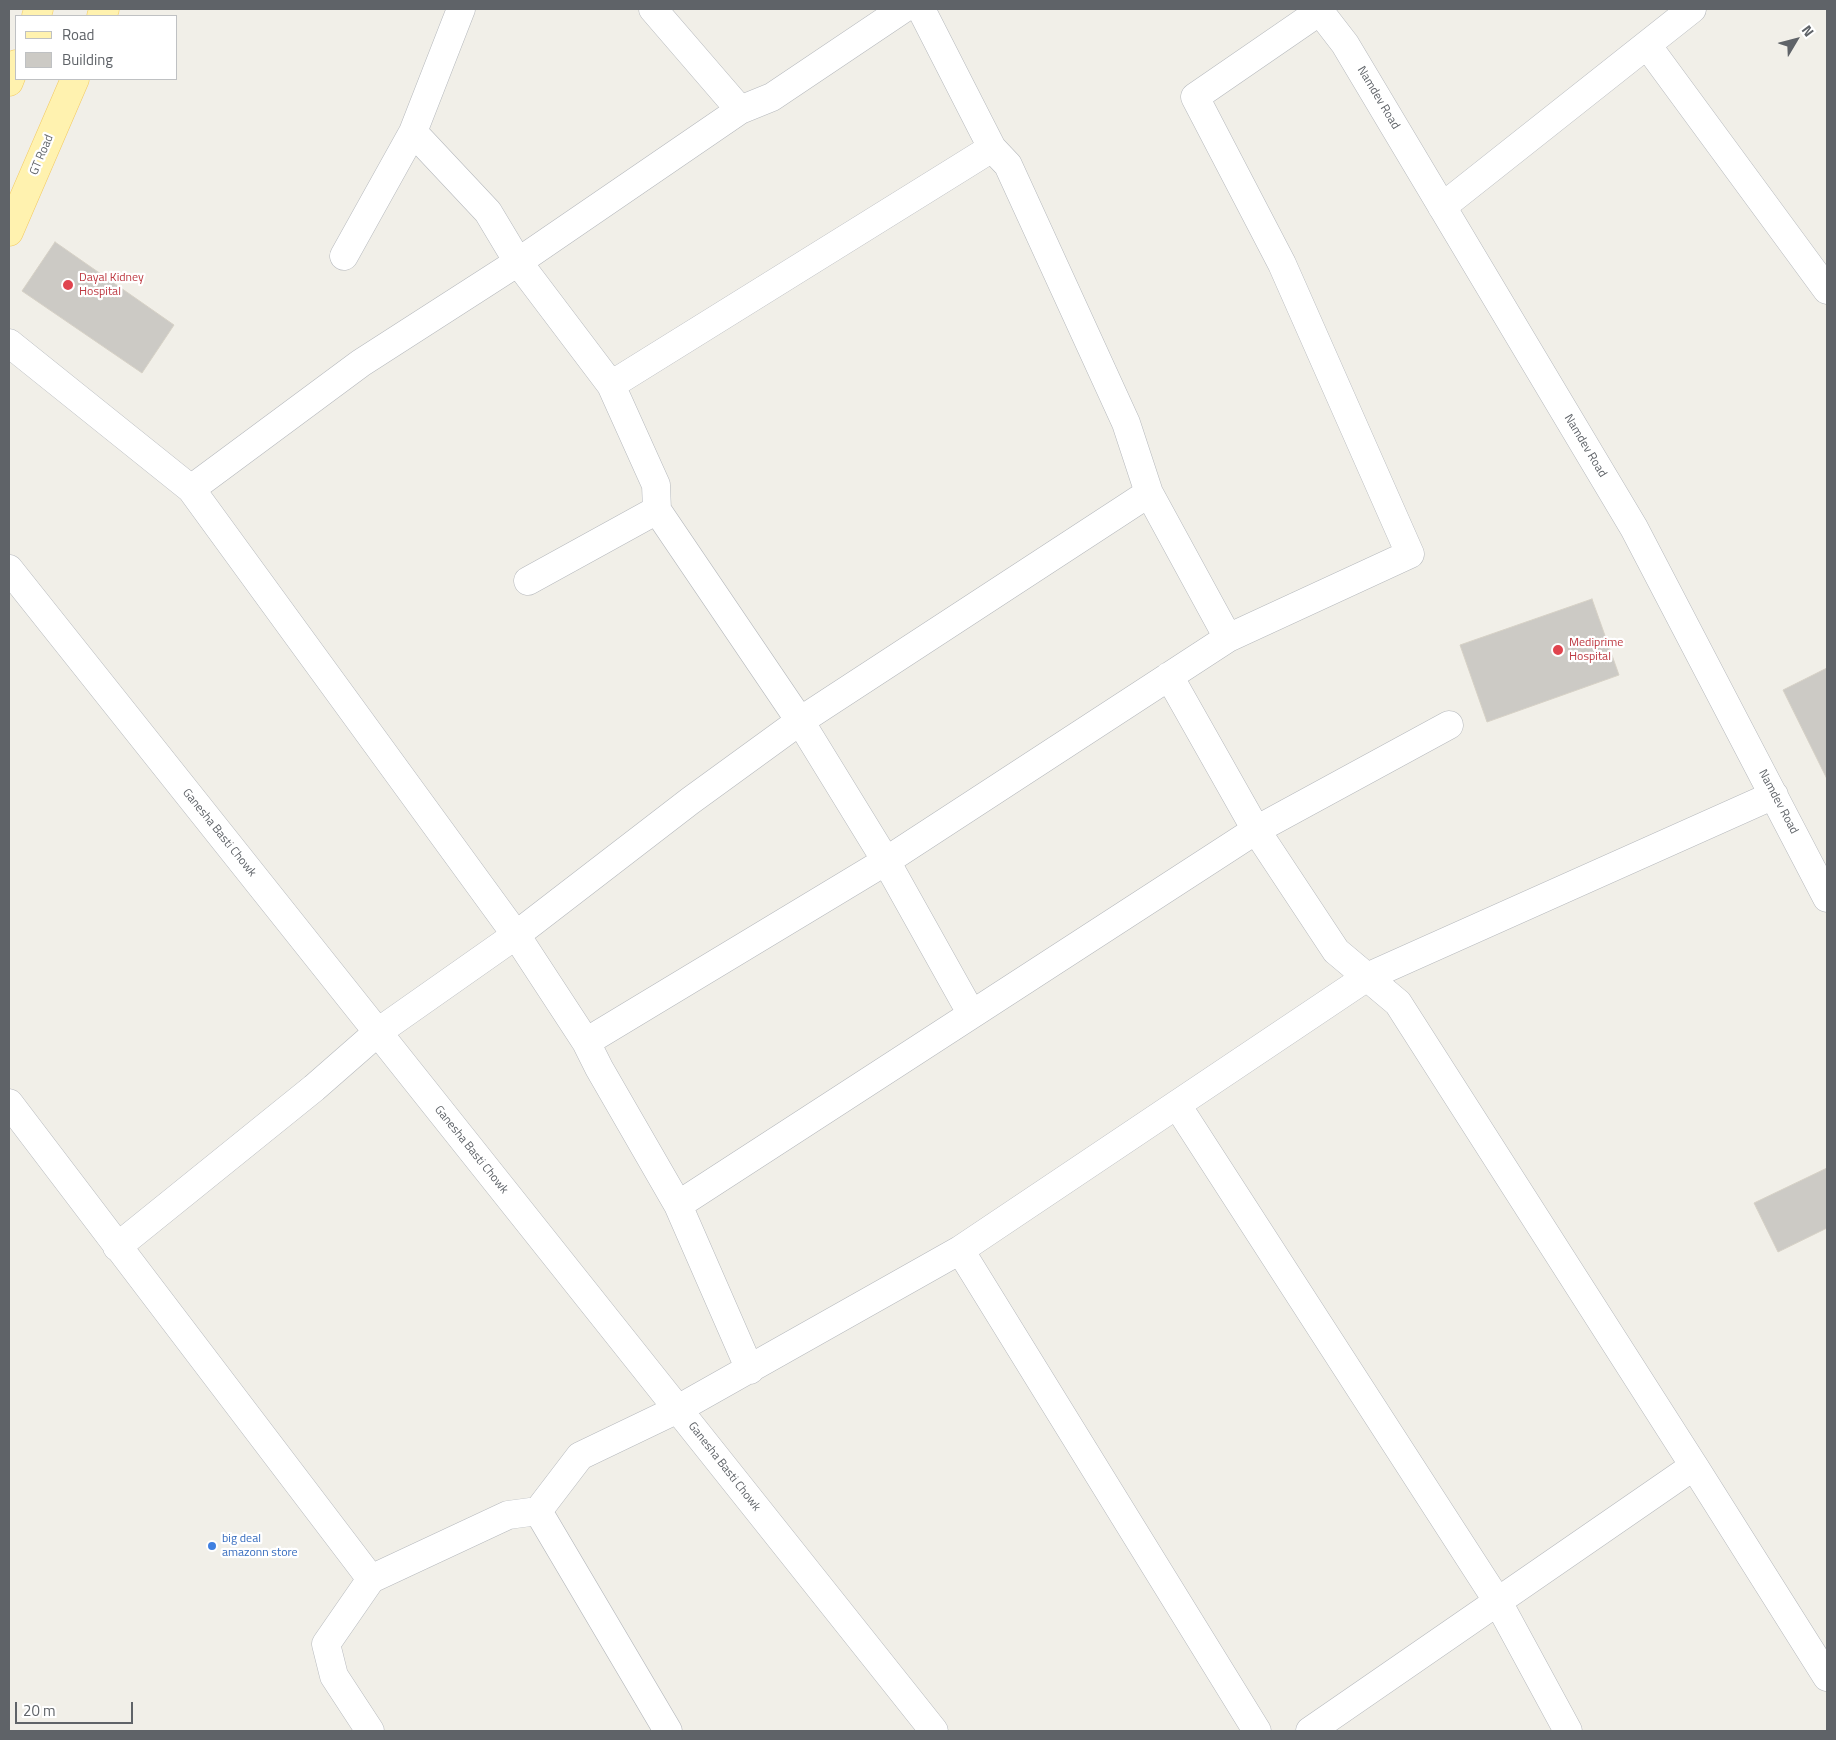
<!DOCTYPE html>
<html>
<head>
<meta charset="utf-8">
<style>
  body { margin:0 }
  #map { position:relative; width:1836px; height:1740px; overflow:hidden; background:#f1efe8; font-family:"Titillium Web",sans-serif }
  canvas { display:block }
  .frame { position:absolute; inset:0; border:10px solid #5f6368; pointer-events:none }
  .legend { position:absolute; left:15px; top:15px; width:162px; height:65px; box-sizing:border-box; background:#fff; border:1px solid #bfc1c3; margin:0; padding:6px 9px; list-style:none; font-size:15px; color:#5f6368 }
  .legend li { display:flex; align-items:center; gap:10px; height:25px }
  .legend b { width:25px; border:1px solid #bfc1c3 }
  .north { position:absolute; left:1771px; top:15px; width:50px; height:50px; -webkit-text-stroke:4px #fff; paint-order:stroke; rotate:53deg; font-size:14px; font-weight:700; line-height:20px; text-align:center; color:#5f6368 }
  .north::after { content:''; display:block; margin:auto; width:18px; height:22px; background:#5f6368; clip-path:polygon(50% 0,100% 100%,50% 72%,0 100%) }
  .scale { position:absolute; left:15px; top:1702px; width:118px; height:22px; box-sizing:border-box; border:2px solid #5f6368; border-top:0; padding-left:6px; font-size:15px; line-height:18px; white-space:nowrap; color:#5f6368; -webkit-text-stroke:4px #fff; paint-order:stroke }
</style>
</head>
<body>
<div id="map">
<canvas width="1836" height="1740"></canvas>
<div class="frame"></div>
<ul class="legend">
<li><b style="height:6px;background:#fff2af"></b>Road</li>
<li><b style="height:14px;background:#cccac5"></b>Building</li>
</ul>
<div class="north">N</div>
<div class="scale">20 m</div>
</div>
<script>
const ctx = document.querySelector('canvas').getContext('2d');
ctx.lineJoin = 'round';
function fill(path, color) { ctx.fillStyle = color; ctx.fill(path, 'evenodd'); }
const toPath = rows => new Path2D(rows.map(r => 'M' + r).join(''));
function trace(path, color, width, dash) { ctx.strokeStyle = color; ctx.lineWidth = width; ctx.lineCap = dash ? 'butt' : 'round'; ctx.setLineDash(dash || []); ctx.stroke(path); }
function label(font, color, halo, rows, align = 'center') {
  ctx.font = font + ' "Titillium Web",sans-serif'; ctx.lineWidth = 4.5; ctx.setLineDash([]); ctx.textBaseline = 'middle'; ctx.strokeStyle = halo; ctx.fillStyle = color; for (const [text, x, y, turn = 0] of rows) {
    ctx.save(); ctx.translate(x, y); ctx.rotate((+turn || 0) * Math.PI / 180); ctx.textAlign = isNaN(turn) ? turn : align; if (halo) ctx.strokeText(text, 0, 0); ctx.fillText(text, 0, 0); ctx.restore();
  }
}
const building = toPath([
  [55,242,174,325,142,373,22,291,55,242],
  [1592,599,1619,675,1487,722,1460,645,1592,599],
  [1827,668,1827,779,1783,690,1827,668],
  [1827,1168,1827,1228,1778,1252,1754,1203,1827,1168]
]);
fill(building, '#cccac5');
trace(building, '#d6d1c6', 1);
const minor = toPath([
  [653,9,740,110],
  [921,9,992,148,1008,165,1126,423,1149,493,1228,638],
  [1318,9,1345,44,1634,528,1827,898],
  [1647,45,1827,290],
  [413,132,488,212,518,262,611,385,656,485,657,510,800,721,886,861,971,1013],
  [1442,207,1692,9],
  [344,256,413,132,461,9],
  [9,343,191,489,516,935,586,1042,599,1068,678,1205,750,1370],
  [611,385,992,148],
  [191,489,361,363,518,262,740,110,772,97,903,9],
  [9,569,934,1731],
  [528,581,657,510],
  [1169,676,1256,830,1336,951,1398,1003,1694,1466],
  [586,1042,886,861,1228,638,1410,554,1282,264,1195,97,1320,11],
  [9,1103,371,1579],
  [1177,1105,1498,1602,1568,1731],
  [678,1205,1256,830,1449,725],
  [117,1247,314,1088,378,1032,516,935,690,801,800,721,1149,493],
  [960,1250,1367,977,1774,795],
  [538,1511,580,1456,678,1409,960,1250,1257,1731],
  [370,1731,334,1676,326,1644,371,1579,508,1515,538,1511,668,1731],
  [1310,1731,1694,1466,1827,1677]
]);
const major = toPath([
  [36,16,39,9],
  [101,16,105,9],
  [9,82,16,64],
  [9,232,75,79]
]);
trace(minor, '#b5b8bc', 29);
trace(major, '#f2c960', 29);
trace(minor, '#fff', 28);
trace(major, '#fff2af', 28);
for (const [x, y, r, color] of [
  [68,285,6,"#e0444e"],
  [1558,650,6,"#e0444e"],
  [212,1546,5,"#3f7fe0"]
]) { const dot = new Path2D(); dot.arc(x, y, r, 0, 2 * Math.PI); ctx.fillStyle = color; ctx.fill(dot); trace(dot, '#fff', 2); }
label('12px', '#5f6368', '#fff', [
  ["Namdev Road",1378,98,59],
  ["GT Road",42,155,-67],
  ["Namdev Road",1585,446,59],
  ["Namdev Road",1778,802,62],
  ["Ganesha Basti Chowk",219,833,51],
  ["Ganesha Basti Chowk",471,1150,51],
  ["Ganesha Basti Chowk",724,1467,52]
]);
label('12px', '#be3a42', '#fff', [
  ["Dayal Kidney",79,278],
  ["Hospital",79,292],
  ["Mediprime",1569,643],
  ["Hospital",1569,657]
], 'left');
label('12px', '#366cbe', '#fff', [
  ["big deal",222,1539],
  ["amazonn store",222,1553]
], 'left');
</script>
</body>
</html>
